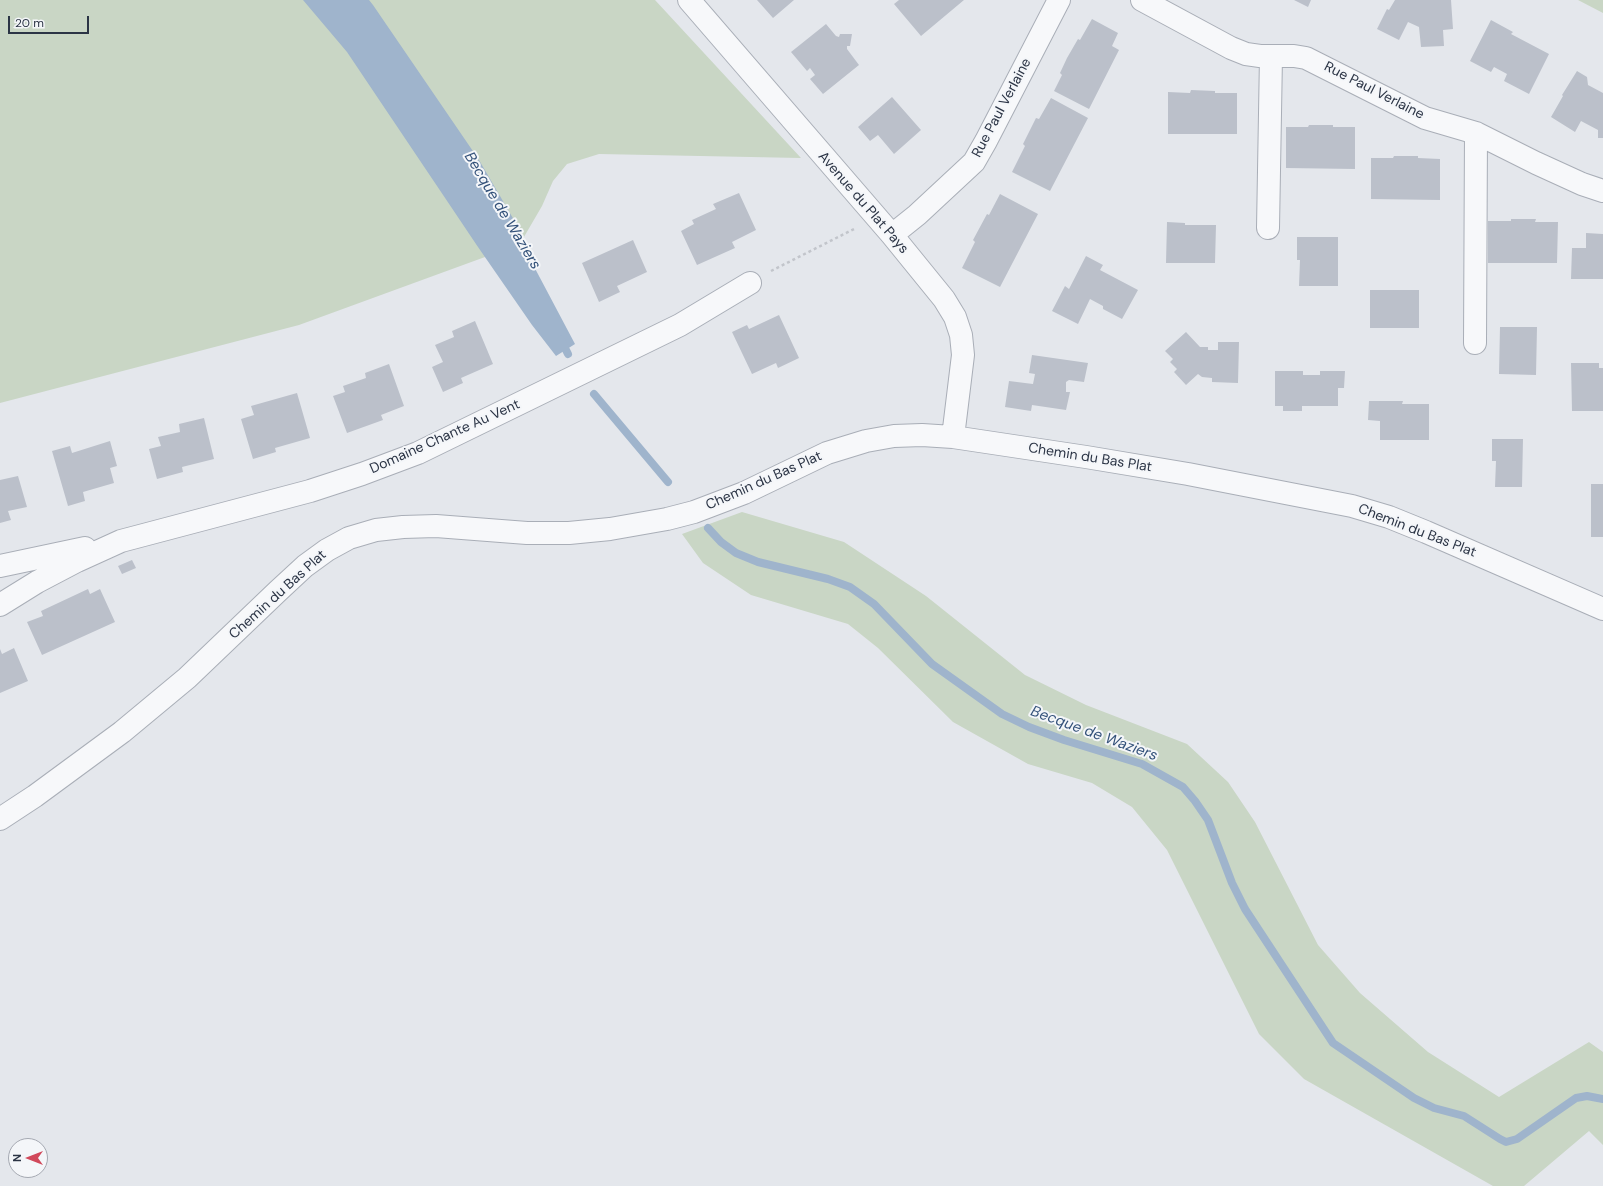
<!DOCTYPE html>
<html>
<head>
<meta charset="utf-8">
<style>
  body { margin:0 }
  #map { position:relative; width:1603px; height:1186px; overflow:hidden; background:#e4e7ec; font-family:"DM Sans",sans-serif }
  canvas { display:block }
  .north { position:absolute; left:8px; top:1138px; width:40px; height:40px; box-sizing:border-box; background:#f4f6f9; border:1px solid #a4a8b1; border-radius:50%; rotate:270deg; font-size:11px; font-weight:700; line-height:16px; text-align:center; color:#2b3445 }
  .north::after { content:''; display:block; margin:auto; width:14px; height:18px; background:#d1495b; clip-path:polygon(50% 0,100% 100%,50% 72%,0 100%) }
  .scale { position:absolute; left:8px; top:16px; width:81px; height:18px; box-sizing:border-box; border:2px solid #2b3445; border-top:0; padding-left:5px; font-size:12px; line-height:14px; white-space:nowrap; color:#2b3445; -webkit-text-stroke:3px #f4f6f9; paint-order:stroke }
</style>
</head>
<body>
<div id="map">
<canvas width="1603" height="1186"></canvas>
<div class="north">N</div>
<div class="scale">20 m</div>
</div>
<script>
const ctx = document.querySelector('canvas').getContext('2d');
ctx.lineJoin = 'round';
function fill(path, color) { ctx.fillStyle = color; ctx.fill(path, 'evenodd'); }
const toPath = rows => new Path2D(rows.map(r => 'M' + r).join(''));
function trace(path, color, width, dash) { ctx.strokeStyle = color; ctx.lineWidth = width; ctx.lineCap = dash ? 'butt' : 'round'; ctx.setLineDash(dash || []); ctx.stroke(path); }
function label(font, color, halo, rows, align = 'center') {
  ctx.font = font + ' "DM Sans",sans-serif'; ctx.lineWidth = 4; ctx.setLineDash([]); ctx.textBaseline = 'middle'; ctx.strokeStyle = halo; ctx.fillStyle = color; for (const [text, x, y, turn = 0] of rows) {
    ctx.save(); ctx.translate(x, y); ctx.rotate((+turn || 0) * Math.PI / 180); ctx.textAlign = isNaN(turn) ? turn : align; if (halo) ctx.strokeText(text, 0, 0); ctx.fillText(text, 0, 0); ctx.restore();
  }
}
fill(toPath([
  [0,0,655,0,801,158,599,154,567,164,553,181,542,206,521,242,485,257,299,325,0,403],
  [1578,0,1603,0,1603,13],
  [742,512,844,542,926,596,1025,675,1086,705,1187,744,1228,782,1255,822,1318,945,1360,993,1428,1052,1499,1097,1589,1042,1603,1052,1603,1145,1589,1131,1524,1186,1493,1186,1304,1079,1259,1034,1167,850,1132,807,1092,783,1028,764,953,722,878,648,848,624,751,595,703,563,682,534]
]), '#c9d6c5');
fill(toPath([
  [303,0,369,0,373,5,479,160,514,220,521,242,575,344,556,356,532,325,478,247,347,52]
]), '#9fb4cc');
trace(toPath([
  [561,340,568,354],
  [594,394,668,482],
  [708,528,721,542,736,553,758,562,828,579,850,587,874,604,932,664,1002,714,1029,727,1064,740,1142,764,1183,787,1195,801,1208,820,1232,883,1245,909,1333,1043,1414,1098,1434,1108,1464,1116,1500,1139,1506,1142,1517,1139,1576,1098,1587,1096,1603,1099]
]), '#9fb4cc', 8);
fill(toPath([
  [757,0,794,0,773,18],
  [899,0,964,0,921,36,894,4],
  [1294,0,1311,0,1308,7],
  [1395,0,1451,0,1453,29,1443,30,1444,46,1421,47,1419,27,1408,22,1399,40,1377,29,1387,9,1389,10],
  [1092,19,1118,33,1112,46,1119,50,1089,109,1054,91,1062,75,1060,73,1067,58,1078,39,1080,40],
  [1491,20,1513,32,1511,34,1549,54,1529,94,1504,81,1507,74,1494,67,1491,72,1470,61],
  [826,24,836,36,839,37,840,34,852,34,850,46,847,46,847,49,859,65,823,94,810,79,815,75,810,68,807,71,791,52],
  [1577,71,1587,77,1588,85,1603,93,1603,138,1598,138,1598,130,1581,121,1575,132,1551,117,1563,96,1562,95],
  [1191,90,1215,91,1215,93,1237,93,1237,134,1168,134,1168,92,1190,93],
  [892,97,921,130,894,154,878,135,870,141,858,127],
  [1051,98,1088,118,1050,191,1012,172,1025,146,1023,144,1036,118,1039,119],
  [1309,125,1333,125,1333,127,1355,127,1355,169,1286,168,1286,127,1308,127],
  [1394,156,1418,156,1418,158,1440,159,1440,200,1371,199,1371,158,1393,158],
  [739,193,756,230,732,242,735,248,697,265,681,231,694,224,692,220,716,209,713,204],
  [1000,194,1038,214,1000,287,962,268,975,242,973,240,987,214,989,215],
  [1511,219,1536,219,1535,222,1558,222,1557,263,1488,263,1488,221,1511,221],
  [1167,222,1185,223,1185,225,1216,225,1215,263,1166,263],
  [1586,233,1603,234,1603,279,1571,279,1572,248,1586,248],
  [1297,237,1338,237,1338,286,1299,286,1300,260,1297,260],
  [633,240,647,272,617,286,620,292,599,302,582,263],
  [1086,256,1103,265,1100,270,1138,290,1122,319,1103,309,1103,306,1090,299,1078,324,1052,311,1065,286,1069,289],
  [1370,290,1419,290,1419,328,1370,328],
  [779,315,799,358,778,368,776,363,752,374,732,332,747,325,749,329],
  [475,321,493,364,461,378,463,383,443,392,432,367,443,362,435,345,454,337,452,331],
  [1500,327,1537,327,1536,375,1499,374],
  [1186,332,1200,347,1208,347,1208,350,1218,350,1218,342,1239,342,1238,383,1212,382,1212,378,1202,377,1198,374,1186,385,1174,372,1177,369,1170,362,1173,359,1165,351],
  [1032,355,1088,363,1084,382,1069,380,1066,382,1066,392,1070,392,1066,410,1032,405,1031,411,1005,407,1009,381,1033,384,1035,374,1029,373],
  [1571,363,1599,363,1599,368,1603,368,1603,411,1572,411],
  [389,364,404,406,381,415,383,420,347,433,333,396,345,392,343,386,366,378,365,373],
  [1275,371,1303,371,1303,375,1320,375,1320,371,1345,371,1344,388,1338,388,1338,406,1302,406,1302,411,1283,411,1283,406,1275,406],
  [297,393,310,438,275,448,276,452,253,459,241,419,254,415,251,406],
  [1369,401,1403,401,1402,404,1429,404,1429,440,1380,440,1380,421,1368,420],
  [204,418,214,459,182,467,183,472,157,479,149,449,161,446,158,437,180,432,179,424],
  [1492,439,1523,439,1522,487,1495,487,1496,461,1492,461],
  [110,441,117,466,110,468,114,483,83,492,85,501,68,506,52,451,70,446,72,453],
  [18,476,27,507,8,511,11,520,0,523,0,480],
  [1591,484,1603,484,1603,537,1591,537],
  [132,560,136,568,122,574,118,566],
  [88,589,90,594,100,589,115,622,42,655,27,622,43,616,41,611],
  [14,648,28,681,0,693,0,649,2,654]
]), '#bbc0ca');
const minor = toPath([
  [689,0,892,235,944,299,955,317,961,335,963,355,953,437],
  [1142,0,1231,48,1246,54,1260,56,1294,56,1306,58,1425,118,1476,133,1536,163,1582,184,1603,191],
  [1268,228,1271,56],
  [892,235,917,215,974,162,986,141,1059,0],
  [1475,343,1476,133],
  [0,566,85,548],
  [0,605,37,582,77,561,121,541,310,491,362,474,418,453,680,325,750,283],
  [0,819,35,796,122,732,187,678,278,591,305,566,327,550,349,538,376,530,403,527,436,526,527,533,569,533,610,529,667,519,694,512,744,493,827,453,866,441,894,436,922,435,953,437,1086,457,1188,474,1352,506,1389,517,1426,532,1603,609]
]);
trace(minor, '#a9aeb7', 24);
trace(toPath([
  [771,271,854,229]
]), '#c2c5cb', 2.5, [3, 3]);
trace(minor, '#f7f8fa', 22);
label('14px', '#2b3445', '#f4f6f9', [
  ["Rue Paul Verlaine",1374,91,27],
  ["Rue Paul Verlaine",1002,108,-62],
  ["Avenue du Plat Pays",863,203,49],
  ["Domaine Chante Au Vent",445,437,-24],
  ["Chemin du Bas Plat",1090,458,9],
  ["Chemin du Bas Plat",764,481,-24],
  ["Chemin du Bas Plat",1417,531,21],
  ["Chemin du Bas Plat",278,595,-42]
]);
label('italic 15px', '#34527a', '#f4f6f9', [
  ["Becque de Waziers",502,211,59],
  ["Becque de Waziers",1094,734,20]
]);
</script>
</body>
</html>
